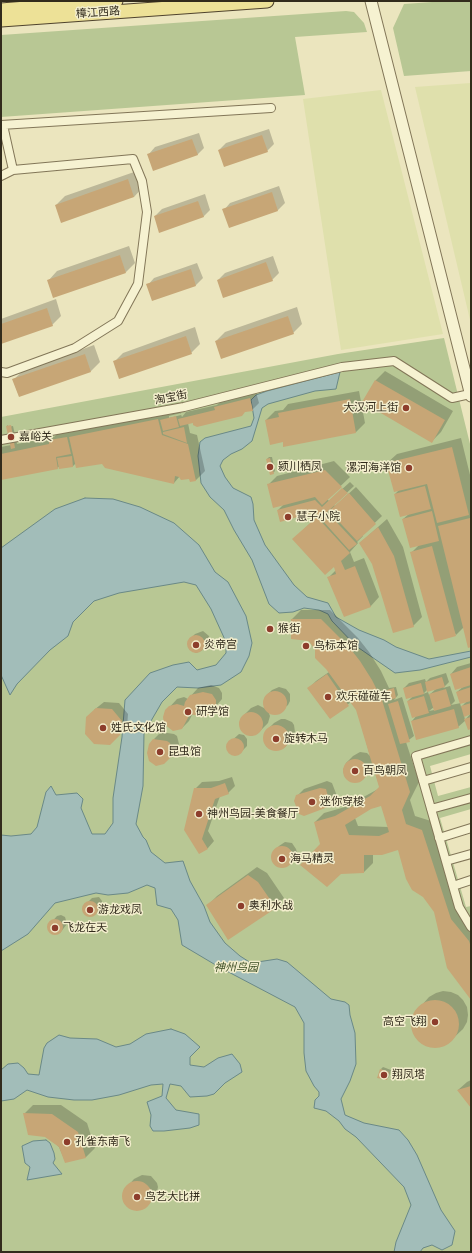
<!DOCTYPE html>
<html>
<head>
<meta charset="utf-8">
<style>
  body { margin:0 }
  #map { position:relative; width:472px; height:1253px; overflow:hidden; background:#ebe5be; font-family:"Times New Roman",serif }
  canvas { display:block }
  .frame { position:absolute; inset:0; border:2px solid #322b1c; pointer-events:none }
</style>
</head>
<body>
<div id="map">
<canvas width="472" height="1253"></canvas>
<div class="frame"></div>
</div>
<script>
const ctx = document.querySelector('canvas').getContext('2d');
ctx.lineJoin = 'round';
function fill(path, color) { ctx.fillStyle = color; ctx.fill(path, 'evenodd'); }
const toPath = rows => new Path2D(rows.map(r => 'M' + r).join(''));
function trace(path, color, width, dash) { ctx.strokeStyle = color; ctx.lineWidth = width; ctx.lineCap = dash ? 'butt' : 'round'; ctx.setLineDash(dash || []); ctx.stroke(path); }
function label(font, color, halo, rows, align = 'center') {
  ctx.font = font + ' "Times New Roman","Noto Sans SC",serif'; ctx.lineWidth = 3; ctx.setLineDash([]); ctx.textBaseline = 'middle'; ctx.strokeStyle = halo; ctx.fillStyle = color; for (const [text, x, y, turn = 0] of rows) {
    ctx.save(); ctx.translate(x, y); ctx.rotate((+turn || 0) * Math.PI / 180); ctx.textAlign = isNaN(turn) ? turn : align; if (halo) ctx.strokeText(text, 0, 0); ctx.fillText(text, 0, 0); ctx.restore();
  }
}
fill(toPath([
  [471,83,471,324,415,87],
  [381,90,443,334,341,350,303,99]
]), '#dfe0ac');
fill(toPath([
  [446,1,471,1,471,71,404,76,393,28,404,4],
  [346,11,354,12,364,23,367,32,295,37,305,95,1,117,1,35],
  [444,338,471,448,471,754,430,766,438,796,471,787,471,809,440,818,466,907,471,906,471,1252,1,1252,1,417,338,354]
]), '#b8c794');
const water = toPath([
  [340,372,336,389,315,391,268,404,262,408,252,441,242,449,231,454,223,460,220,466,225,477,233,488,251,497,253,504,254,520,265,545,294,585,307,597,328,603,336,617,359,630,384,640,396,647,429,659,471,651,471,657,420,670,395,673,356,646,332,621,328,614,319,610,304,608,293,612,279,613,269,604,252,560,234,530,224,510,210,497,201,483,198,456,200,442,205,438,251,426,254,418,251,400,256,395,267,391,340,372],
  [85,498,113,499,140,507,174,523,199,545,215,572,228,582,246,616,252,643,249,656,241,672,221,685,198,688,177,687,162,702,144,733,143,786,136,824,143,837,146,840,151,852,165,863,183,861,190,881,204,906,210,922,225,943,240,956,251,963,277,959,287,962,331,999,345,1002,349,1005,350,1015,355,1033,356,1064,350,1081,341,1099,345,1115,364,1123,399,1130,408,1140,417,1155,441,1210,455,1231,452,1245,442,1250,432,1245,423,1248,420,1252,394,1252,396,1242,411,1205,404,1187,356,1137,345,1129,339,1121,326,1111,314,1108,315,1100,319,1096,319,1092,314,1086,306,1071,304,1053,304,1023,295,1007,219,967,182,945,178,920,171,909,157,905,155,888,147,885,128,893,108,895,96,893,55,903,28,934,1,951,1,835,11,836,31,834,37,827,46,792,51,786,56,795,77,793,83,799,81,808,92,834,105,834,113,823,113,798,122,737,125,700,150,673,173,665,189,662,197,670,216,665,226,653,226,642,211,609,196,585,184,582,119,593,94,601,73,622,68,636,50,650,17,684,10,695,1,675,1,548,55,509,85,498],
  [171,1029,185,1034,200,1047,190,1057,190,1065,204,1067,218,1058,232,1054,240,1064,242,1072,225,1083,214,1094,207,1096,190,1097,181,1086,170,1084,166,1098,176,1110,199,1114,199,1125,190,1128,164,1131,153,1131,150,1126,151,1115,147,1102,162,1096,163,1084,151,1085,119,1095,92,1100,74,1100,48,1097,27,1090,14,1099,1,1101,1,1070,8,1064,18,1063,24,1068,28,1074,39,1075,44,1048,47,1043,59,1035,70,1038,97,1039,116,1047,130,1044,146,1034,171,1029],
  [46,1140,50,1143,54,1153,55,1159,53,1163,62,1174,27,1180,30,1167,25,1163,22,1146,33,1141,46,1140]
]);
fill(water, '#a2bdb9');
trace(water, '#6a8987', 1);
fill(toPath([
  [269,129,274,144,267,151,219,150,226,143],
  [199,133,204,148,197,155,149,154,155,147],
  [137,171,143,187,134,197,56,205,65,196],
  [279,186,285,203,278,210,230,227,224,210,230,203],
  [205,194,210,210,203,217,155,216,162,209],
  [129,246,135,263,126,272,48,281,57,271],
  [273,256,279,273,272,280,218,280,225,273],
  [197,263,203,278,196,285,153,300,148,285,154,278],
  [56,299,61,316,52,325,1,343,1,319],
  [297,307,302,324,293,333,216,341,225,332],
  [195,327,200,344,191,353,114,362,123,353],
  [94,345,100,362,91,371,19,396,13,380,23,371],
  [385,371,453,411,441,432,432,441,363,402,376,380],
  [359,391,365,423,356,432,284,445,283,441,266,420,275,411,283,410,288,404],
  [256,392,259,403,252,410,188,423,190,433,197,435,205,471,196,480,180,476,174,483,102,462,76,463,73,466,60,468,60,466,57,468,1,479,1,447,11,445,7,426,8,425,8,427,13,426,17,444,54,437,59,432,76,428,77,431,80,428,167,410,168,415,180,412,182,417,186,412,217,405,222,400],
  [181,413,181,415,169,418,169,416],
  [461,438,471,479,471,646,464,627,456,635,412,552,419,545,403,519,409,514,395,494,400,489,387,463,397,454],
  [269,457,272,457,275,471,273,473,267,459],
  [334,461,350,477,327,499,329,501,350,482,354,486,334,505,335,506,356,487,382,516,362,535,363,536,357,542,358,543,350,552,354,562,364,558,379,597,370,607,329,577,336,570,334,566,303,530,319,515,316,511,278,510,284,504,268,485,277,476],
  [387,519,403,547,422,617,413,626,360,543],
  [301,610,330,610,358,638,369,652,381,671,389,688,396,687,398,695,394,700,402,697,414,736,406,742,419,782,410,800,415,816,431,821,460,910,471,924,471,999,435,911,398,849,373,854,373,863,364,872,322,844,315,822,324,813,345,807,380,788,373,766,370,772,363,779,356,782,348,780,344,774,343,770,346,763,353,756,360,752,367,753,370,756,357,709,351,702,330,718,309,688,316,681,329,672,316,650,292,619],
  [382,805,389,827,358,826,355,818,371,808],
  [203,631,209,636,210,642,201,651,196,653,189,649,188,644,190,639,195,634],
  [471,663,471,713,464,715,465,720,471,713,471,728,466,720,458,727,412,721,417,715,408,701,413,696,404,688,409,683,425,679,426,682,430,678,446,673,449,682,443,688,450,686,455,701,451,705,461,703,457,692,464,686,451,674,457,667],
  [428,689,436,689,429,695,428,692,423,694],
  [467,701,461,707,460,703],
  [434,707,434,710,429,711],
  [211,685,219,688,222,693,222,699,210,713,193,713,189,721,182,728,166,711,177,699,184,697,188,699,198,688],
  [279,687,286,689,290,694,290,701,288,705,277,714,274,714,268,711,270,716,268,723,258,733,251,736,244,733,240,726,241,718,251,708,258,705,266,709,264,705,265,697,272,690],
  [104,702,119,703,128,714,127,727,109,744,94,710],
  [281,719,285,719,292,722,294,725,295,732,292,740,285,747,277,750,273,750,266,746,264,738,267,730,274,723],
  [161,732,174,734,177,736,179,744,178,749,167,760,154,739],
  [239,734,244,735,247,739,247,746,238,755,230,753,227,749,228,744],
  [232,777,235,786,228,793,220,796,208,831,214,841,208,848,199,853,195,789,202,782,219,781],
  [327,781,332,783,337,796,328,807,297,796,304,789],
  [285,842,292,843,296,849,297,852,295,858,290,863,285,867,278,867,272,860,272,854,279,846],
  [257,867,267,873,284,898,275,907,208,905,217,896],
  [99,897,102,901,102,906,95,914,88,915,84,911,84,906,92,898],
  [61,915,65,917,67,924,60,933,53,934,48,929,49,925,57,916],
  [443,991,451,992,458,995,463,1000,467,1007,468,1015,467,1022,463,1029,447,1044,440,1046,433,1047,425,1045,419,1041,415,1035,412,1028,412,1020,415,1013,429,997,436,993],
  [383,1067,391,1070,389,1077,387,1079,381,1069],
  [471,1080,471,1106,458,1090,467,1082],
  [33,1105,61,1105,87,1123,95,1148,86,1157,65,1161,59,1147,24,1114],
  [142,1175,151,1176,157,1183,158,1187,156,1196,142,1209,133,1209,129,1207,124,1199,123,1195,127,1187,134,1179]
]), '#0003');
fill(toPath([
  [262,135,268,152,224,167,218,150],
  [192,139,198,155,153,171,147,154],
  [128,179,134,197,61,223,55,205],
  [272,192,278,211,229,228,222,209],
  [198,201,204,217,159,233,154,216],
  [120,255,126,273,53,298,47,280],
  [266,262,273,281,223,298,217,280],
  [191,269,196,286,152,301,146,284],
  [47,308,53,326,1,344,1,324],
  [288,316,294,334,221,359,215,341],
  [186,336,192,354,119,379,113,361],
  [85,354,91,372,19,397,12,379],
  [375,380,445,420,432,443,362,402],
  [250,398,253,411,245,412,242,416,197,427,193,425,193,423,180,426,178,419,215,410,214,407],
  [350,399,356,433,283,447,283,442,270,445,265,420,279,417,278,413],
  [176,416,179,427,163,431,160,420],
  [158,419,162,435,188,444,196,481,190,482,189,479,181,480,179,477,175,476,174,484,105,468,102,464,76,468,69,437],
  [11,425,15,448,11,449,6,426],
  [184,427,187,443,163,434,163,432],
  [67,437,71,454,56,457,58,469,1,480,1,454,49,444,49,440],
  [452,447,469,515,437,523,427,484,394,492,386,463],
  [72,456,73,467,59,469,57,458],
  [270,458,274,474,270,475,266,459],
  [325,470,342,487,322,505,315,497,273,508,267,484],
  [425,486,431,509,400,517,394,494],
  [342,488,348,493,327,512,357,544,349,550,315,512,280,522,277,510,315,500,322,507],
  [349,493,376,524,357,541,329,511],
  [432,511,439,541,410,548,402,519],
  [317,517,350,553,341,561,345,570,355,566,371,607,344,617,327,577,336,574,334,567,325,575,292,539],
  [470,518,471,524,471,647,468,648,438,526],
  [378,527,394,556,414,627,393,633,372,564,359,543],
  [432,546,456,636,435,642,410,552],
  [291,619,321,619,349,647,360,661,372,680,382,700,410,792,402,810,406,824,422,830,451,919,469,941,471,947,471,1000,447,968,434,912,423,897,412,890,406,879,398,850,382,855,364,855,364,873,341,874,327,887,300,865,320,844,314,822,335,816,370,796,379,787,356,710,326,669,315,658,315,650,309,641,291,639],
  [381,806,389,832,379,836,349,835,345,825,371,809],
  '187 644a9 9 0 1 1 18 0a9 9 0 1 1-18 0Z',
  [471,667,471,685,455,690,450,674],
  [327,674,349,706,330,719,307,688],
  [442,677,445,687,427,692,425,682],
  [421,683,424,694,406,699,403,688],
  [471,687,471,701,460,704,456,692],
  [394,688,396,698,390,700,387,690],
  [446,689,451,706,434,711,429,694],
  '263 703a12 12 0 1 1 24 0a12 12 0 1 1-24 0Z',
  [203,692,212,694,216,700,216,707,211,714,203,717,190,714,182,729,173,731,164,724,163,717,165,710,169,706,177,704,184,706,185,702,190,695],
  [424,696,429,713,412,718,407,701],
  [398,701,410,742,400,744,388,704],
  [471,703,471,714,464,717,461,706],
  [96,708,112,709,122,721,120,735,110,745,94,744,85,734,86,717],
  [454,709,459,728,416,740,411,721],
  '239 724a12 12 0 1 1 24 0a12 12 0 1 1-24 0Z',
  [471,717,471,729,468,730,464,719],
  '263 738a13 13 0 1 1 26 0a13 13 0 1 1-26 0Z',
  '226 747a9 9 0 1 1 18 0a9 9 0 1 1-18 0Z',
  [153,739,167,741,170,743,172,751,171,757,164,764,156,766,149,761,147,753,149,744],
  '343 771a12 12 0 1 1 24 0a12 12 0 1 1-24 0Z',
  [225,783,229,794,215,799,202,839,208,849,199,854,184,830,194,788,211,788],
  [320,788,326,789,330,804,328,807,304,816,299,814,294,801,296,795],
  '271 857a11 11 0 1 1 22 0a11 11 0 1 1-22 0Z',
  [248,875,258,882,276,908,228,940,206,905],
  '82 909a8 8 0 1 1 16 0a8 8 0 1 1-16 0Z',
  '47 927a8 8 0 1 1 16 0a8 8 0 1 1-16 0Z',
  '411 1024a24 24 0 1 1 48 0a24 24 0 1 1-48 0Z',
  [380,1069,389,1072,387,1080,377,1078],
  [471,1086,471,1108,457,1090],
  [23,1113,52,1114,78,1132,86,1158,65,1163,59,1147,45,1137,28,1135],
  '122 1196a15 15 0 1 1 30 0a15 15 0 1 1-30 0Z'
]), '#c7a676');
const minor = toPath([
  [1,125,271,108],
  [3,125,13,170],
  [1,176,13,170,133,159,142,181,147,212,138,284,118,321,75,348,7,373,1,372],
  [1,440,184,407,342,367,394,361,452,398,470,394],
  [471,740,416,756,459,907,471,927],
  [423,781,471,767],
  [431,809,471,798],
  [439,838,471,828],
  [446,861,471,854],
  [453,886,471,880]
]);
const tertiary = toPath([
  [371,1,471,396]
]);
const primary = toPath([
  [1,10,116,1],
  [1,20,267,1]
]);
trace(minor, '#827658', 10);
trace(tertiary, '#827658', 13);
trace(primary, '#4f432d', 15);
trace(minor, '#f6f2d1', 8);
trace(tertiary, '#f6f2d1', 11);
trace(primary, '#ede197', 13);
for (const [x, y, r, color] of [
  [406,408,4,"#8d3d2c"],
  [11,437,4,"#8d3d2c"],
  [270,467,4,"#8d3d2c"],
  [409,468,4,"#8d3d2c"],
  [288,517,4,"#8d3d2c"],
  [270,629,4,"#8d3d2c"],
  [196,645,4,"#8d3d2c"],
  [306,646,4,"#8d3d2c"],
  [328,697,4,"#8d3d2c"],
  [188,712,4,"#8d3d2c"],
  [103,728,4,"#8d3d2c"],
  [276,739,4,"#8d3d2c"],
  [160,752,4,"#8d3d2c"],
  [355,771,4,"#8d3d2c"],
  [312,802,4,"#8d3d2c"],
  [199,814,4,"#8d3d2c"],
  [282,859,4,"#8d3d2c"],
  [241,906,4,"#8d3d2c"],
  [90,910,4,"#8d3d2c"],
  [55,928,4,"#8d3d2c"],
  [435,1022,4,"#8d3d2c"],
  [384,1075,4,"#8d3d2c"],
  [67,1142,4,"#8d3d2c"],
  [137,1197,4,"#8d3d2c"]
]) { const dot = new Path2D(); dot.arc(x, y, r, 0, 2 * Math.PI); ctx.fillStyle = color; ctx.fill(dot); trace(dot, '#f3eecd', 1.5); }
label('11px', '#322b1c', '#f3eecd', [
  ["樟江西路",98,13,-4],
  ["淘宝街",171,398,-11]
]);
label('11px', '#322b1c', '#f3eecd', [
  ["大汉河上街",398,408,"right"],
  ["嘉峪关",19,437],
  ["颍川栖凤",278,467],
  ["漯河海洋馆",401,468,"right"],
  ["慧子小院",296,517],
  ["猴街",278,629],
  ["炎帝宫",204,645],
  ["鸟标本馆",314,646],
  ["欢乐碰碰车",336,697],
  ["研学馆",196,712],
  ["姓氏文化馆",111,728],
  ["旋转木马",284,739],
  ["昆虫馆",168,752],
  ["百鸟朝凤",363,771],
  ["迷你穿梭",320,802],
  ["神州鸟园-美食餐厅",207,814],
  ["海马精灵",290,859],
  ["奥利水战",249,906],
  ["游龙戏凤",98,910],
  ["飞龙在天",63,928],
  ["高空飞翔",427,1022,"right"],
  ["翔凤塔",392,1075],
  ["孔雀东南飞",75,1142],
  ["鸟艺大比拼",145,1197]
], 'left');
label('italic 11px', '#3b4d24', '#f3eecd', [
  ["神州鸟园",236,968]
]);
</script>
</body>
</html>
